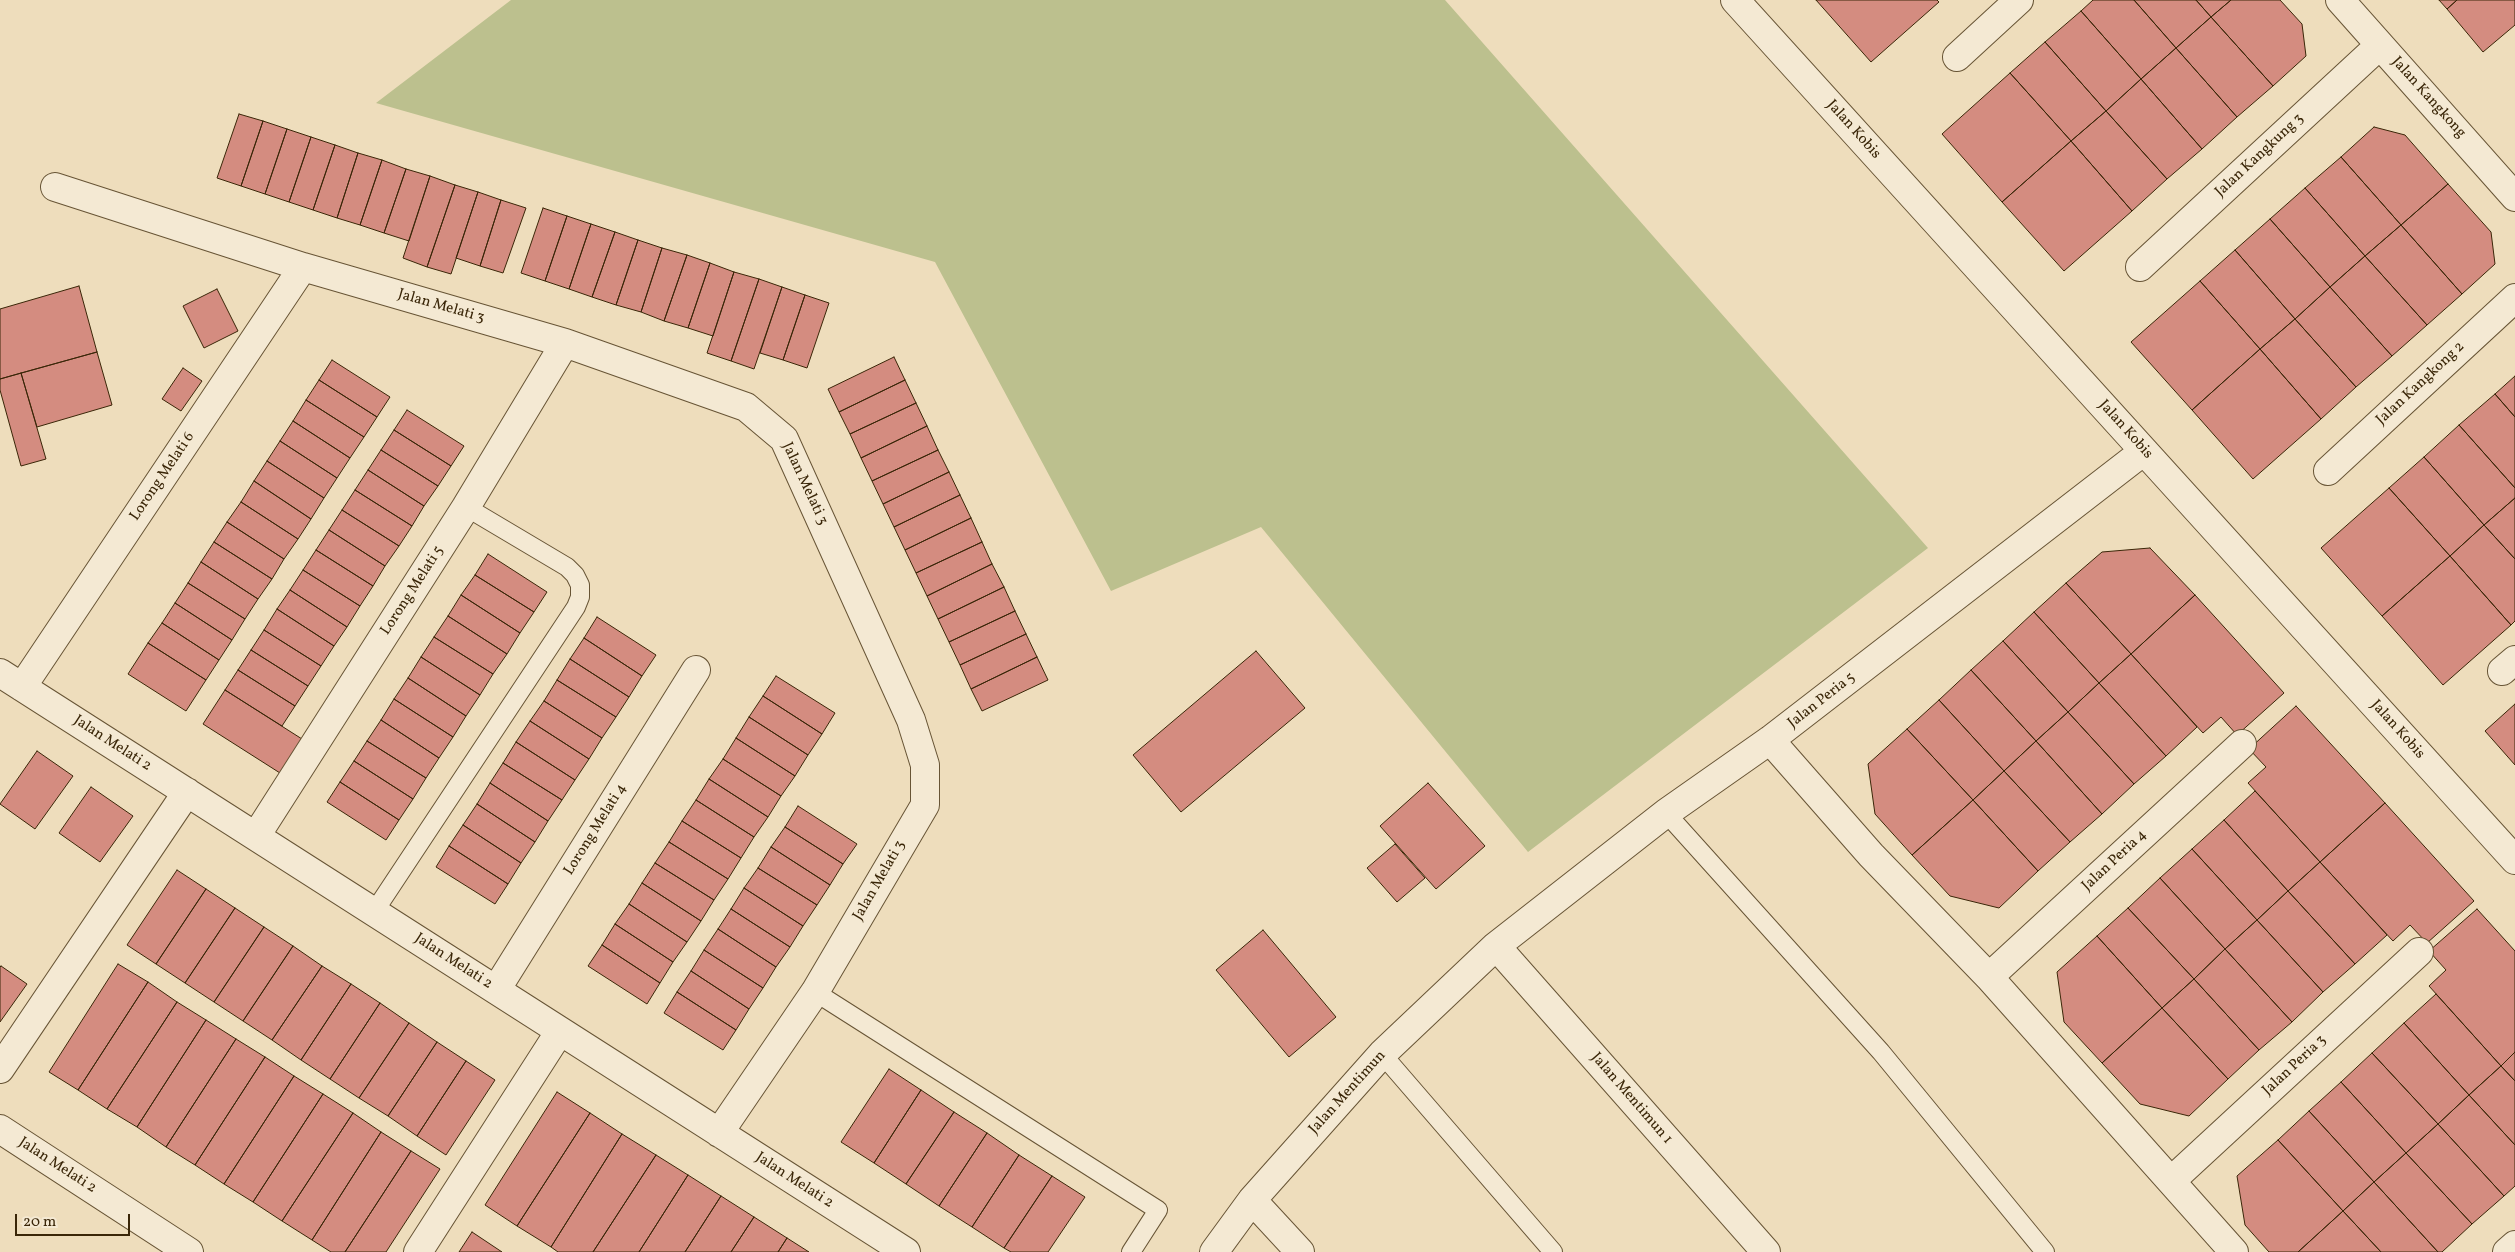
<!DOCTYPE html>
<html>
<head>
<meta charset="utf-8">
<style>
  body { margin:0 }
  #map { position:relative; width:2515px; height:1252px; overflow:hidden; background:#eeddbc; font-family:Vollkorn,serif }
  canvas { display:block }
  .scale { position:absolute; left:15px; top:1214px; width:115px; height:22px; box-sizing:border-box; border:2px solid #3a2608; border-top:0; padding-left:6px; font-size:15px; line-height:18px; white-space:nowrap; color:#3a2608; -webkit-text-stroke:4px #f4e9d3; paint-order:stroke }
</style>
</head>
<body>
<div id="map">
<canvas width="2515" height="1252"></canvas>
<div class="scale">20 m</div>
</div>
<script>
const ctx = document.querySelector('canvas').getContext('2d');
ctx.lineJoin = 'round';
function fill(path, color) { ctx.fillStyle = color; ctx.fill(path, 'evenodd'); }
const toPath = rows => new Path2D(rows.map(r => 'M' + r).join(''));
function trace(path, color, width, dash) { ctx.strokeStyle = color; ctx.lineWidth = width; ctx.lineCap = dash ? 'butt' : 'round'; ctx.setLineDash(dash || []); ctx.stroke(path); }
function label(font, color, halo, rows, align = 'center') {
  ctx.font = font + ' Vollkorn,serif'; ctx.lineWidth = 4.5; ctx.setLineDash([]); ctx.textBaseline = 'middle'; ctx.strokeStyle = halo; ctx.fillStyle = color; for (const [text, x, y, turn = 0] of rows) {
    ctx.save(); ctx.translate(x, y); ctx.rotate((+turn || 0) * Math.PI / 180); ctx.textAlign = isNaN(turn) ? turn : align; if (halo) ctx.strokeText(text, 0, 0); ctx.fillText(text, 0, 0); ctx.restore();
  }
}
fill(toPath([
  [511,0,1445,0,1928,548,1528,852,1261,527,1111,591,935,262,376,103]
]), '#bcc08e');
const building = toPath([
  [1816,0,1937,0,1939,2,1871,62,1816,0],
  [2093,0,2134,0,2176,48,2141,79,2081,11,2093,0],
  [2134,0,2196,0,2211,17,2176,48,2134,0],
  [2196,0,2231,0,2211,17,2196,0],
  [2231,0,2280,0,2302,24,2306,56,2273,86,2211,17,2231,0],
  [2439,0,2457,0,2447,9,2439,0],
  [2457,0,2515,0,2515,25,2483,52,2447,9,2457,0],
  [2081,11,2141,79,2106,111,2045,42,2081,11],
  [2211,17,2273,86,2237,117,2176,48,2211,17],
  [2045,42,2106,111,2071,141,2010,73,2045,42],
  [2176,48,2237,117,2202,149,2141,79,2176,48],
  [2010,73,2071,141,2002,202,1942,134,2010,73],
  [2141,79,2202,149,2167,179,2106,111,2141,79],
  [2106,111,2167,179,2132,211,2071,141,2106,111],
  [239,114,263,121,241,186,217,178,239,114],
  [263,121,287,129,265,194,241,186,263,121],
  [2374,127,2405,135,2448,184,2401,225,2341,157,2374,127],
  [287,129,311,137,289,202,265,194,287,129],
  [311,137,335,145,313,210,289,202,311,137],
  [2071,141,2132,211,2064,271,2002,202,2071,141],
  [335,145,358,153,337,218,313,210,335,145],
  [358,153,382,160,360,225,337,218,358,153],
  [2341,157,2401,225,2365,256,2305,188,2341,157],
  [382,160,406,169,384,233,360,225,382,160],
  [406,169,430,176,409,241,384,233,406,169],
  [430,176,455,185,427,267,403,258,430,176],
  [2448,184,2491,232,2495,264,2462,294,2401,225,2448,184],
  [455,185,478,192,451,274,427,267,455,185],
  [2305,188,2365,256,2330,287,2270,219,2305,188],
  [478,192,501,200,480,266,456,258,478,192],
  [501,200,526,208,503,273,480,266,501,200],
  [543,208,567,216,545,281,521,273,543,208],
  [567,216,591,224,569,289,545,281,567,216],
  [2270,219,2330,287,2295,319,2235,250,2270,219],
  [591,224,615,232,592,297,569,289,591,224],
  [2401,225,2462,294,2427,325,2365,256,2401,225],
  [615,232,638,240,616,305,592,297,615,232],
  [638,240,662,248,641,312,616,305,638,240],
  [662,248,687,255,664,321,641,312,662,248],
  [2235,250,2295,319,2260,349,2200,281,2235,250],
  [687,255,710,263,688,328,664,321,687,255],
  [2365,256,2427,325,2392,356,2330,287,2365,256],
  [710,263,734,272,713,336,688,328,710,263],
  [734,272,759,279,731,361,707,353,734,272],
  [759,279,782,287,754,369,731,361,759,279],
  [2200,281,2260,349,2192,410,2131,342,2200,281],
  [79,286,97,352,0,379,0,309,79,286],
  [782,287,805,295,783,360,760,353,782,287],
  [2330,287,2392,356,2356,387,2295,319,2330,287],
  [217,289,238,331,204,348,183,306,217,289],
  [805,295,829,303,807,368,783,360,805,295],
  [2295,319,2356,387,2321,419,2260,349,2295,319],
  [2260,349,2321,419,2253,479,2192,410,2260,349],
  [97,352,112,405,37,427,21,373,97,352],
  [894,357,905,380,839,412,828,389,894,357],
  [332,360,390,397,377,417,319,380,332,360],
  [183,368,202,381,181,411,162,399,183,368],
  [21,373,46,459,21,466,0,390,0,379,21,373],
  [2515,376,2515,417,2495,394,2515,376],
  [319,380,377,417,364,437,306,400,319,380],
  [905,380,916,403,850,434,839,412,905,380],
  [2495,394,2515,417,2515,488,2459,425,2495,394],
  [306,400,364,437,350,458,293,421,306,400],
  [916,403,927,426,861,458,850,434,916,403],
  [407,410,464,446,451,466,394,430,407,410],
  [293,421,350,458,337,478,280,441,293,421],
  [2459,425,2515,488,2515,498,2484,525,2424,457,2459,425],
  [927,426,938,450,872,481,861,458,927,426],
  [394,430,451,466,438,486,381,450,394,430],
  [280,441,337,478,324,498,267,461,280,441],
  [381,450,438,486,424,506,368,470,381,450],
  [938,450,949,472,883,504,872,481,938,450],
  [2424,457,2484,525,2450,556,2389,488,2424,457],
  [267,461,324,498,311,519,254,481,267,461],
  [368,470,424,506,412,526,355,490,368,470],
  [949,472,960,495,894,527,883,504,949,472],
  [254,481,311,519,298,539,241,502,254,481],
  [2389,488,2450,556,2382,616,2321,548,2389,488],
  [355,490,412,526,399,546,342,510,355,490],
  [960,495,971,518,905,550,894,527,960,495],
  [2515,498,2515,559,2484,525,2515,498],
  [241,502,298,539,284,559,227,522,241,502],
  [342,510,399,546,385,566,329,530,342,510],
  [971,518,982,542,916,573,905,550,971,518],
  [227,522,284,559,272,579,214,542,227,522],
  [2484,525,2515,559,2515,621,2511,625,2450,556,2484,525],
  [329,530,385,566,373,586,316,550,329,530],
  [214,542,272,579,258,599,201,562,214,542],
  [982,542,992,564,927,596,916,573,982,542],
  [2150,548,2195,595,2131,654,2066,583,2102,552,2150,548],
  [316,550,373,586,360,606,303,570,316,550],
  [488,554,547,592,534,612,475,575,488,554],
  [2450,556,2511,625,2443,685,2382,616,2450,556],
  [201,562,258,599,245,619,188,583,201,562],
  [992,564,1004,587,938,619,927,596,992,564],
  [303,570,360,606,347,627,290,590,303,570],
  [475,575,534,612,520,633,461,595,475,575],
  [188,583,245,619,232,640,175,603,188,583],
  [2066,583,2131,654,2099,683,2034,612,2066,583],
  [1004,587,1015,611,949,642,938,619,1004,587],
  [290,590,347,627,334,646,277,609,290,590],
  [461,595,520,633,507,654,448,616,461,595],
  [2195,595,2284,693,2237,735,2221,717,2203,733,2131,654,2195,595],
  [175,603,232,640,219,660,162,623,175,603],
  [277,609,334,646,321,666,264,630,277,609],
  [1015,611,1026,634,960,665,949,642,1015,611],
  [2034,612,2099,683,2068,712,2003,641,2034,612],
  [448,616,507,654,493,674,434,637,448,616],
  [597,617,656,655,642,676,584,638,597,617],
  [162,623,219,660,206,680,148,643,162,623],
  [264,630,321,666,308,686,251,650,264,630],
  [1026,634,1037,657,971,689,960,665,1026,634],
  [434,637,493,674,480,695,421,657,434,637],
  [584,638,642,676,629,697,570,659,584,638],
  [2003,641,2068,712,2036,741,1971,670,2003,641],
  [148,643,206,680,186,711,128,674,148,643],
  [251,650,308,686,295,706,238,670,251,650],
  [1256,651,1305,708,1181,812,1133,755,1256,651],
  [2131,654,2197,727,2166,756,2099,683,2131,654],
  [421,657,480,695,466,716,408,678,421,657],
  [1037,657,1048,680,982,711,971,689,1037,657],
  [570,659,629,697,616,717,557,680,570,659],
  [238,670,295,706,282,726,225,690,238,670],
  [1971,670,2036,741,2004,771,1939,700,1971,670],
  [776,676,835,713,822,734,763,696,776,676],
  [408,678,466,716,453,737,394,699,408,678],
  [557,680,616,717,602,738,544,701,557,680],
  [2099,683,2166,756,2134,784,2068,712,2099,683],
  [225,690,302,739,280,773,203,724,225,690],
  [763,696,822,734,808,755,749,717,763,696],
  [394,699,453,737,439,758,381,720,394,699],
  [1939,700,2004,771,1973,800,1907,729,1939,700],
  [544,701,602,738,589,759,530,721,544,701],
  [2515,704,2515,765,2485,731,2515,704],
  [2296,706,2385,803,2320,862,2248,783,2266,767,2249,749,2296,706],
  [2068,712,2134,784,2102,814,2036,741,2068,712],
  [749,717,808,755,795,776,736,738,749,717],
  [381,720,439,758,426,778,367,741,381,720],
  [530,721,589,759,575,780,516,742,530,721],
  [1907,729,1973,800,1912,855,1875,814,1868,764,1907,729],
  [736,738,795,776,781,796,723,759,736,738],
  [367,741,426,778,413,799,354,761,367,741],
  [2036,741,2102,814,2070,842,2004,771,2036,741],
  [516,742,575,780,562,800,503,763,516,742],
  [37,751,73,776,35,829,0,804,37,751],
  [723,759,781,796,768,817,709,779,723,759],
  [354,761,413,799,399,820,340,782,354,761],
  [503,763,562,800,548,821,490,783,503,763],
  [2004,771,2070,842,2038,871,1973,800,2004,771],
  [709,779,768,817,754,837,696,800,709,779],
  [340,782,399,820,386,840,327,802,340,782],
  [490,783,548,821,535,842,477,804,490,783],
  [1428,783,1485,846,1436,889,1380,826,1428,783],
  [91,787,133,816,100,862,59,833,91,787],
  [2255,791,2320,862,2288,891,2224,820,2255,791],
  [696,800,754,837,741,858,682,821,696,800],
  [1973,800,2038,871,1999,908,1950,896,1912,855,1973,800],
  [2385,803,2474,901,2427,943,2410,925,2393,941,2320,862,2385,803],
  [477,804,535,842,521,863,463,825,477,804],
  [798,806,857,844,843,864,785,827,798,806],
  [2224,820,2288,891,2257,920,2192,849,2224,820],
  [682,821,741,858,728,879,669,842,682,821],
  [463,825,521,863,508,884,449,846,463,825],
  [785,827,843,864,830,885,771,847,785,827],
  [669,842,728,879,714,900,655,863,669,842],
  [1395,844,1425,878,1397,902,1367,868,1395,844],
  [449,846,508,884,495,904,436,867,449,846],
  [771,847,830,885,817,905,758,868,771,847],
  [2192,849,2257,920,2225,949,2160,878,2192,849],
  [2320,862,2387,935,2355,964,2288,891,2320,862],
  [655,863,714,900,701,921,642,883,655,863],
  [758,868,817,905,803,926,744,888,758,868],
  [177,870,206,889,156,964,127,945,177,870],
  [2160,878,2225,949,2194,979,2128,908,2160,878],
  [642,883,701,921,687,942,629,904,642,883],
  [744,888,803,926,790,947,731,909,744,888],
  [206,889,235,908,185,983,156,964,206,889],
  [2288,891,2355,964,2323,992,2257,920,2288,891],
  [629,904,687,942,673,962,615,924,629,904],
  [235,908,264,927,214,1002,185,983,235,908],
  [2128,908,2194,979,2162,1008,2097,936,2128,908],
  [731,909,790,947,776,967,718,929,731,909],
  [2477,909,2515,951,2515,1052,2501,1066,2429,986,2446,970,2429,951,2477,909],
  [2257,920,2323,992,2292,1022,2225,949,2257,920],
  [615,924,673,962,660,983,602,945,615,924],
  [264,927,293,946,243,1021,214,1002,264,927],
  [718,929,776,967,763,988,704,950,718,929],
  [1263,930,1336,1017,1289,1057,1216,970,1263,930],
  [2097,936,2162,1008,2102,1063,2064,1022,2057,972,2097,936],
  [602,945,660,983,647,1004,588,966,602,945],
  [293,946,322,966,272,1040,243,1021,293,946],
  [2225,949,2292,1022,2259,1050,2194,979,2225,949],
  [704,950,763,988,749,1009,691,971,704,950],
  [118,964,148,982,78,1090,49,1072,118,964],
  [1,966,27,984,0,1022,0,967,1,966],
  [322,966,351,984,301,1060,272,1040,322,966],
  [691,971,749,1009,736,1030,677,992,691,971],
  [2194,979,2259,1050,2228,1079,2162,1008,2194,979],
  [148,982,177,1002,107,1109,78,1090,148,982],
  [351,984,380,1003,330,1079,301,1060,351,984],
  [677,992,736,1030,723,1050,664,1013,677,992],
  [2436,994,2501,1066,2469,1095,2404,1023,2436,994],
  [177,1002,206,1020,137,1127,107,1109,177,1002],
  [380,1003,409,1023,359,1098,330,1079,380,1003],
  [2162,1008,2228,1079,2189,1116,2140,1104,2102,1063,2162,1008],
  [206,1020,236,1039,166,1147,137,1127,206,1020],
  [409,1023,437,1042,388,1116,359,1098,409,1023],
  [2404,1023,2469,1095,2438,1124,2372,1053,2404,1023],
  [236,1039,265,1057,195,1165,166,1147,236,1039],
  [437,1042,466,1061,417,1136,388,1116,437,1042],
  [2515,1052,2515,1081,2501,1066,2515,1052],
  [2372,1053,2438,1124,2406,1153,2341,1082,2372,1053],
  [265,1057,294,1076,224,1184,195,1165,265,1057],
  [466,1061,495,1080,446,1155,417,1136,466,1061],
  [2501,1066,2515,1081,2515,1145,2469,1095,2501,1066],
  [889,1069,921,1090,874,1163,841,1142,889,1069],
  [294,1076,323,1094,253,1202,224,1184,294,1076],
  [2341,1082,2406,1153,2374,1182,2309,1111,2341,1082],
  [921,1090,954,1112,906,1184,874,1163,921,1090],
  [557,1092,590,1113,517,1226,485,1205,557,1092],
  [323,1094,353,1113,282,1221,253,1202,323,1094],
  [2469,1095,2515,1145,2515,1186,2504,1196,2438,1124,2469,1095],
  [2309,1111,2374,1182,2343,1211,2278,1140,2309,1111],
  [954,1112,987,1133,939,1206,906,1184,954,1112],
  [353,1113,381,1132,312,1240,282,1221,353,1113],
  [590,1113,622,1134,551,1247,517,1226,590,1113],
  [2438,1124,2504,1196,2472,1224,2406,1153,2438,1124],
  [381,1132,411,1151,345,1252,331,1252,312,1240,381,1132],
  [987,1133,1019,1155,972,1227,939,1206,987,1133],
  [622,1134,656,1155,593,1252,558,1252,551,1247,622,1134],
  [2278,1140,2343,1211,2298,1252,2269,1252,2245,1225,2237,1176,2278,1140],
  [411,1151,440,1169,386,1252,345,1252,411,1151],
  [2406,1153,2472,1224,2442,1252,2438,1252,2374,1182,2406,1153],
  [656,1155,688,1175,639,1252,593,1252,656,1155],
  [1019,1155,1052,1176,1004,1248,972,1227,1019,1155],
  [688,1175,721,1196,685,1252,639,1252,688,1175],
  [1052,1176,1085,1197,1048,1252,1011,1252,1004,1248,1052,1176],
  [2374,1182,2438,1252,2381,1252,2343,1211,2374,1182],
  [721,1196,754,1217,731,1252,685,1252,721,1196],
  [2343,1211,2381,1252,2298,1252,2343,1211],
  [754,1217,787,1238,778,1252,731,1252,754,1217],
  [472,1232,502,1252,459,1252,472,1232],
  [787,1238,809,1252,778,1252,787,1238]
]);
fill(building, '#d48c80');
trace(building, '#3a2608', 1);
const service = toPath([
  [1666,813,1881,1052,2045,1252],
  [374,912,576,607,580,597,580,585,575,575,567,567,466,507],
  [815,992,1158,1210,1131,1252],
  [1382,1054,1553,1252]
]);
const minor = toPath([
  [1735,0,2515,860],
  [2340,0,2515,197],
  [1957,57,2019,0],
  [55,187,303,267,565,343,746,407,784,439,911,720,925,765,925,805,815,992,719,1133],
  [2140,267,2380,45],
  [2328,471,2515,298],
  [2502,671,2515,660],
  [0,673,906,1252],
  [22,687,303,267],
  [1770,740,1871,855,1989,977,2234,1252],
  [256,836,466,507,565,343],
  [1496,946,1766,1252],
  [1989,977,2242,744],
  [496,990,696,670],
  [0,1069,187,792],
  [0,1129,189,1252],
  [2171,1181,2419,952],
  [1252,1200,1300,1252],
  [418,1252,560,1031],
  [1214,1252,1252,1200,1382,1054,1496,946,1666,813,1770,740,2144,451],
  [2507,1252,2515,1245]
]);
trace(service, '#675435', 20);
trace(minor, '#675435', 30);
trace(service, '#f4e9d3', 18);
trace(minor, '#f4e9d3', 28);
label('15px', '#3a2608', '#f4e9d3', [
  ["Jalan Kangkong",2428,98,48],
  ["Jalan Kobis",1853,130,48],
  ["Jalan Kangkung 3",2260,156,-43],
  ["Jalan Melati 3",441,307,16],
  ["Jalan Kangkong 2",2421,384,-43],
  ["Jalan Kobis",2125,430,48],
  ["Lorong Melati 6",163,477,-56],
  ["Jalan Melati 3",804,484,65],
  ["Lorong Melati 5",413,591,-57],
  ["Jalan Peria 5",1822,701,-38],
  ["Jalan Kobis",2397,730,48],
  ["Jalan Melati 2",112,744,33],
  ["Lorong Melati 4",596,830,-58],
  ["Jalan Peria 4",2115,861,-43],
  ["Jalan Melati 3",880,881,-60],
  ["Jalan Melati 2",453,962,33],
  ["Jalan Peria 3",2295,1066,-43],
  ["Jalan Mentimun",1348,1093,-48],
  ["Jalan Mentimun 1",1631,1099,49],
  ["Jalan Melati 2",57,1166,33],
  ["Jalan Melati 2",794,1181,33]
]);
</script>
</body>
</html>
